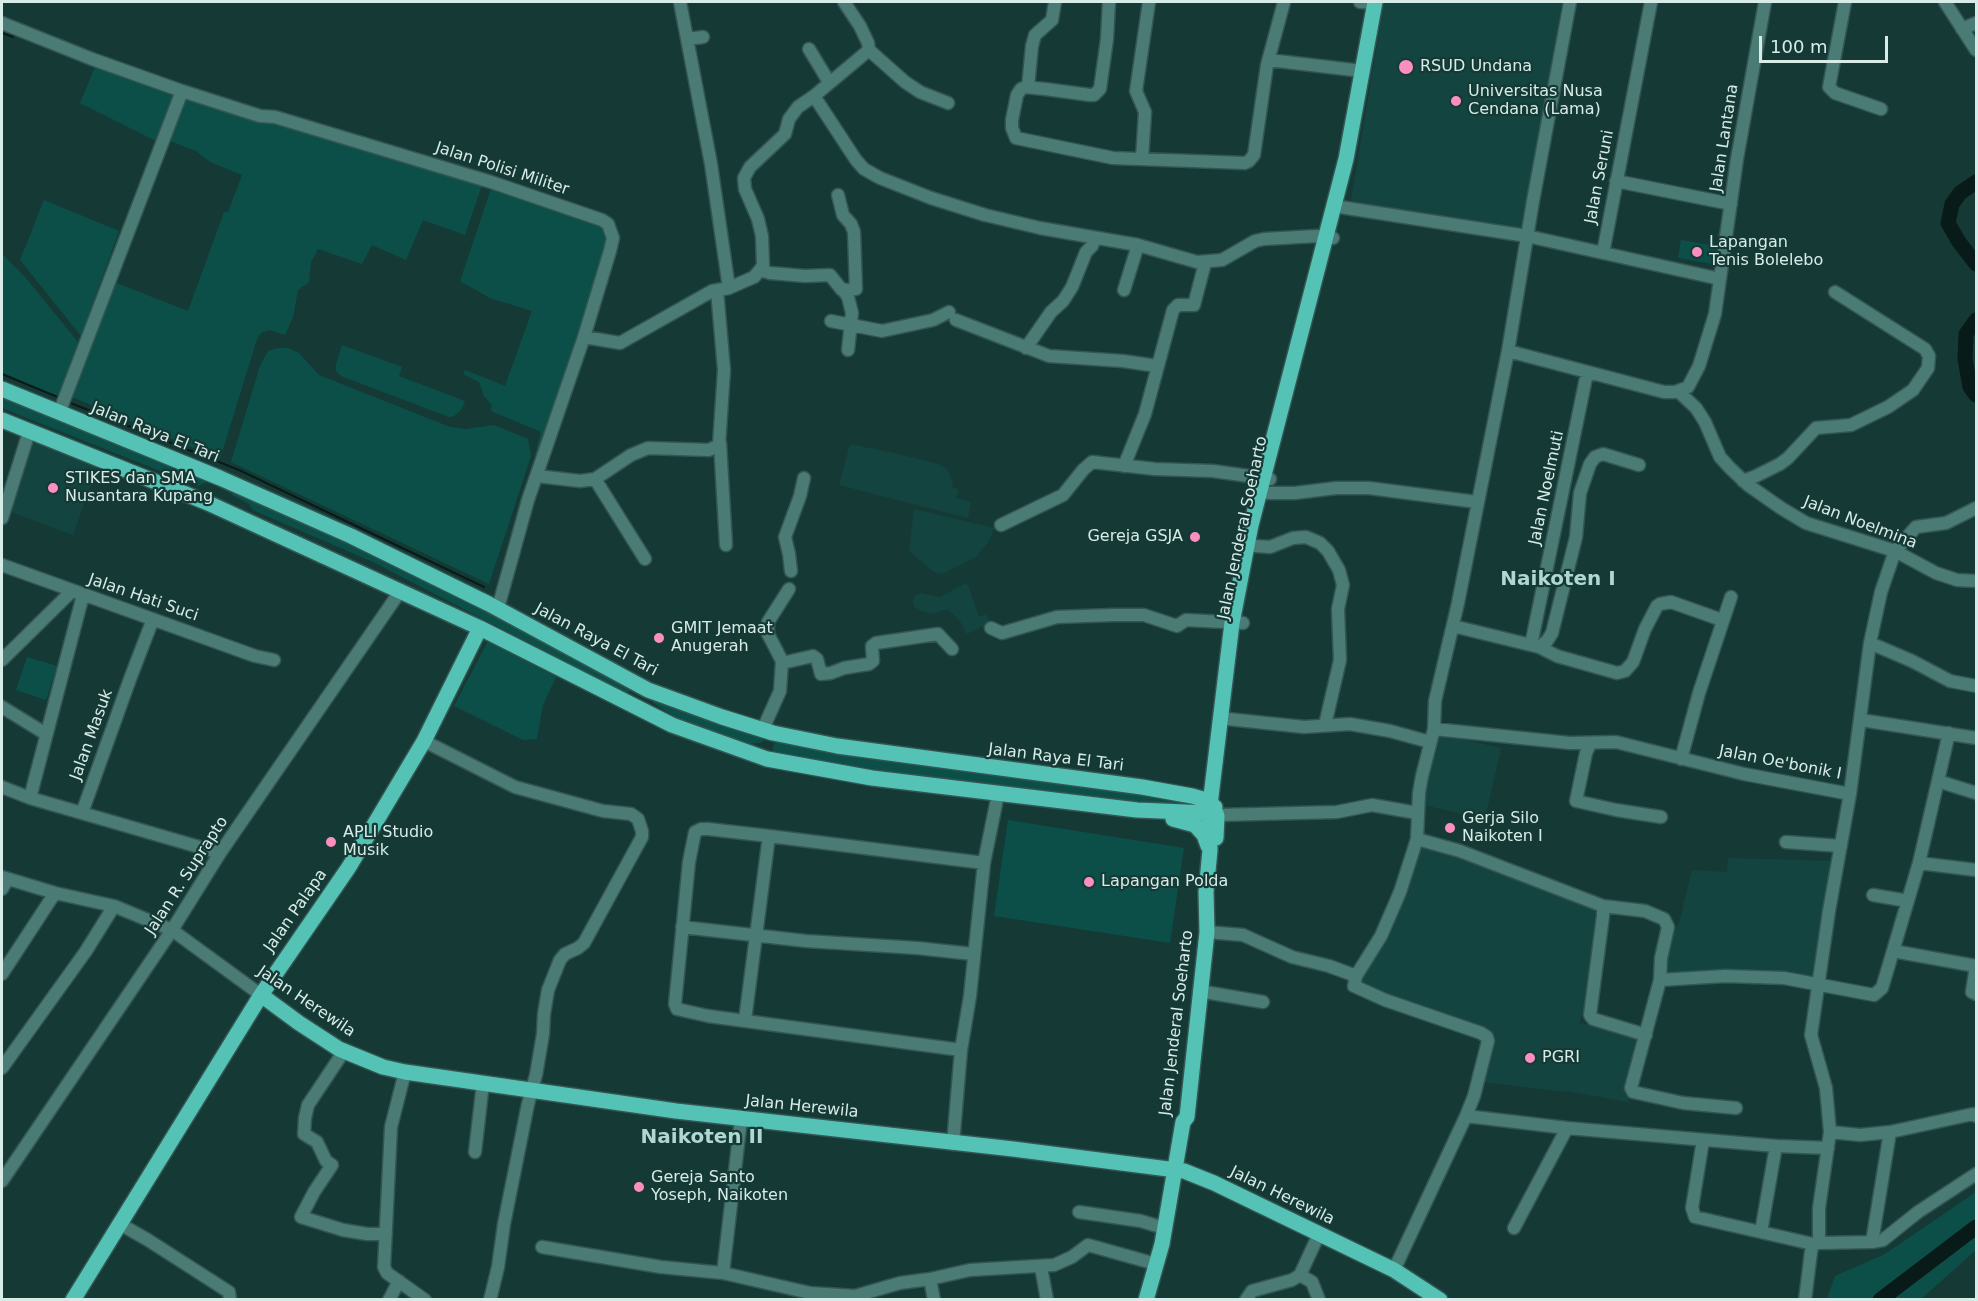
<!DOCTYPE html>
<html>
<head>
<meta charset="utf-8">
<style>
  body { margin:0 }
  #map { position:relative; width:1978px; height:1301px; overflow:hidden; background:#153a36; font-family:"DejaVu Sans",sans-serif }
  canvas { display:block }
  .frame { position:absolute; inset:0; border:3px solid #d7ebe7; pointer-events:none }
  .scale { position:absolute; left:1759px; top:36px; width:129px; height:27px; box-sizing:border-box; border:3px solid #d7ebe7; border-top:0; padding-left:8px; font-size:18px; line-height:21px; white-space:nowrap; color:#d7ebe7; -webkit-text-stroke:4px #153a36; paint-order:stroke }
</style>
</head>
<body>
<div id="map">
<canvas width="1978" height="1301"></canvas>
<div class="frame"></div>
<div class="scale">100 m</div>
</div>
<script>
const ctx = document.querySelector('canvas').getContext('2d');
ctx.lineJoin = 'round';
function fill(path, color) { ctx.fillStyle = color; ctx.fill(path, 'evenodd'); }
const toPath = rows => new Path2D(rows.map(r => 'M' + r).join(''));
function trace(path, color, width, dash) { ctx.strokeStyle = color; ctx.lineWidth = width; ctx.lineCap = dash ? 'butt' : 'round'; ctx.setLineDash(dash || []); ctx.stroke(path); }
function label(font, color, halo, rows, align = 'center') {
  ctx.font = font + ' "DejaVu Sans",sans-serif'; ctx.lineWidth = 4.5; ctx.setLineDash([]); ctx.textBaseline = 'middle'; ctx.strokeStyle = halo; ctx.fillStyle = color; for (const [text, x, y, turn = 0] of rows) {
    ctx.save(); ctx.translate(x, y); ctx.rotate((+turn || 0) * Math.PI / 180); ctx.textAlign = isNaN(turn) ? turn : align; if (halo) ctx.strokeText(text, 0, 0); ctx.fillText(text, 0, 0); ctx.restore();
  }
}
fill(toPath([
  [1384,2,1562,2,1523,231,1351,201],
  [33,441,98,465,73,535,8,511],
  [850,444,894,453,939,464,947,469,953,482,952,487,959,490,956,498,971,502,968,518,839,485],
  [914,509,994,528,989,541,976,557,942,574,934,572,909,551],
  [964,584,968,585,979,617,986,614,989,623,967,634,960,621,949,610,943,610,933,614,921,611,914,606,913,601,915,596,920,593,940,597],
  [1435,733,1501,748,1485,819,1419,804],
  [1420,842,1600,909,1591,988,1579,1023,1640,1034,1628,1102,1567,1091,1566,1092,1483,1082,1493,1035,1363,989,1359,979],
  [1728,858,1834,861,1813,978,1721,970,1720,971,1672,977,1665,972,1669,944,1680,920,1692,870,1727,872]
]), '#13443f');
fill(toPath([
  [95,67,176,95,158,142,80,103],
  [187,95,483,182,465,235,423,220,406,260,372,245,362,264,318,249,311,262,309,282,298,290,293,317,285,335,269,330,261,333,257,339,220,459,72,397,114,282,188,311,224,212,228,212,242,175,210,162,196,151,170,141],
  [493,183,598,217,608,229,605,250,539,456,535,455,541,432,491,411,492,405,484,396,479,382,463,374,465,370,505,386,532,311,490,298,460,281],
  [44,200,119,231,81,336,20,260],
  [1681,240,1716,246,1713,264,1678,258],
  [2,254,25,277,78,342,59,397,2,373],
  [342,345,402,367,399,376,465,401,462,409,454,416,449,417,341,376,336,371,336,364],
  [278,348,288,348,299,353,319,375,450,427,466,429,494,425,528,439,531,456,489,584,231,462,260,366,268,351],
  [2,393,206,480,205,483,198,486,2,408],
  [234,489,358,541,631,689,629,692,624,692,373,562,253,510,249,504,232,495],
  [488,641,556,677,543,705,537,739,523,740,454,706],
  [27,657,57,666,46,700,16,690],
  [657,695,763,737,763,742,751,744,687,724,653,703],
  [782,740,1194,800,1194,805,1119,800,874,771,779,756,773,752,773,747,776,741],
  [1008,820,1184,848,1170,943,994,916],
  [1976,1192,1976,1250,1921,1299,1827,1299,1835,1276,1885,1254]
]), '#0c4f48');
trace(toPath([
  [2,33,13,37],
  [2,374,60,398],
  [68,402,239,470,484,587]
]), '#091b19', 2);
trace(toPath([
  [1976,182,1960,193,1952,204,1948,223,1959,242,1976,264],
  [1976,320,1966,334,1965,359,1970,387,1976,395],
  [1880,1300,1976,1227]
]), '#091b19', 15);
const minor = toPath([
  [680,2,711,164,729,288],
  [1109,2,1107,39,1100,89,1094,95,1090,95,1045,89,1025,87,1021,89,1017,95,1012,120,1012,128,1016,138,1113,158,1245,163,1249,161,1254,155,1267,65,1284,2],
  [1360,2,1375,3],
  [1845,2,1829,87,1835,93,1881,109],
  [1945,2,1976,50],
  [2,23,92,59,182,91,260,116,275,117,491,182,602,220,608,224,613,238,610,251,584,337,528,500,498,608],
  [1962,29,1976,23],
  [688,39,703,37],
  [809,49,829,82],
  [869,50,905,82,920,92,948,103],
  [1269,60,1362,71],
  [1028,87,1032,46,1035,35,1052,20,1055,2],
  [814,96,869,50,868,43,860,26,844,2],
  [1142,159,1145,112,1136,91,1149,2],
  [1616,181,1731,204],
  [1340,207,1527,236,1720,279],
  [1603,253,1651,2],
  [760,270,770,273,805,276,830,275,842,290,856,289,854,232,851,224,843,215,838,195],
  [1124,290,1138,245],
  [844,291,848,297,852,313,848,350],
  [956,320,1049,356,1123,361,1157,366],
  [831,321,882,331,933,320,949,312],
  [584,337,620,343,712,291,729,288,754,277,760,270,763,265,762,236,758,219,745,189,744,178,750,167,785,134,789,119,798,107,814,96,856,160,864,169,880,178,931,198,985,215,1040,228,1138,245,1197,262,1222,260,1255,241,1264,239,1317,236,1333,238],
  [1026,348,1051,312,1063,301,1072,287,1086,252,1092,246,1095,238],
  [1508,351,1664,392,1675,392,1688,387,1699,366,1715,314,1737,159,1765,2],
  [1678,391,1696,408,1705,422,1720,457,1730,468,1748,485,1781,508,1806,523,1895,551,1936,573,1957,580,1976,581],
  [59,413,182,91],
  [720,443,726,545],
  [1124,466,1145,414,1173,310,1178,305,1194,305,1205,263],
  [537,476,580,481,595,479,631,455,648,448,709,450,719,445,724,370,717,290],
  [595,479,645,559],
  [1743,481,1756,476,1780,464,1788,458,1816,428,1851,425,1888,407,1913,390,1928,368,1929,356,1925,349,1835,292],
  [1261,490,1267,493,1295,493,1336,488,1369,488,1477,502],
  [2,518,29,432],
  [1001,525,1063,495,1083,470,1092,462,1155,469,1213,471,1270,479],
  [1255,546,1270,547,1293,538,1306,537,1320,543,1328,551,1339,570,1343,585,1338,609,1340,660,1325,725],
  [2,565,255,656,274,660],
  [791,571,789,554,785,537,800,496,804,478],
  [1453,626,1539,647,1557,656,1617,673,1625,671,1633,662,1645,629,1657,606,1660,604,1671,602,1722,620],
  [991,628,1002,633,1057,617,1113,615,1144,615,1177,626,1186,620,1243,623],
  [1870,643,1912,661,1950,681,1976,686],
  [1531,645,1587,373],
  [1539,647,1547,641,1552,633,1576,537,1580,493,1590,464,1595,457,1603,454,1639,465],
  [2,660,72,591],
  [782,663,813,656,817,659,821,674,831,673,844,668,869,664,873,661,872,646,876,643,938,634,952,649],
  [2,707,46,734],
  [1228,719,1304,727,1350,724,1390,731,1430,742],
  [1861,720,1976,738],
  [763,729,780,691,782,661,768,634,768,622,789,589],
  [1434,729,1570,743,1616,742,1744,774,1850,794,1870,643,1881,592,1895,551,1916,527,1946,523,1976,508],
  [1949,733,1919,863,1893,951,1976,966],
  [424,741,515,787,603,811,631,814,638,819,642,831,642,837,584,943,578,948,565,954,560,960,548,990,544,1014,543,1034,536,1075,528,1104,504,1224,498,1267,490,1300],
  [1590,744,1586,753,1576,801,1616,810,1661,817],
  [1681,759,1699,693,1731,597],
  [1938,781,1976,793],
  [2,787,30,798,220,853],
  [30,798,83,595],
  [82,813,130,679,153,619],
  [1218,815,1337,812,1372,805,1417,813],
  [1417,839,1460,851,1603,906,1603,916,1590,1015,1593,1019,1646,1035],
  [1786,842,1841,846],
  [984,863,998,794],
  [1919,863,1976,870],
  [2,877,55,893,114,906,172,930,261,995],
  [2,889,8,879],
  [1873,895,1908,901],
  [1603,906,1645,911,1664,919,1668,927,1661,958,1660,980],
  [682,927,806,941,917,948,973,954],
  [1207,932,1243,935,1292,957,1329,966,1356,976],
  [1976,966,1972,992,1976,994],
  [2,974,55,893],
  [1199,991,1263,1002],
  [745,1020,769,836],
  [344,1051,308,1105,305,1118,304,1134,317,1142,326,1161,332,1165,314,1192,301,1217,343,1230,367,1234,386,1234],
  [2,1068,86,951,114,906],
  [405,1072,391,1127,384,1267,387,1273,425,1300],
  [1736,1108,1683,1103,1633,1092,1631,1088,1660,980,1725,976,1784,978,1874,995,1882,988,1893,951],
  [1466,1116,1567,1128,1776,1146,1828,1148],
  [741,1119,723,1273,810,1293,855,1296,900,1283,930,1279,934,1300],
  [1830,1132,1860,1135,1890,1132,1973,1114,1976,1116],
  [1703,1140,1692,1208,1695,1217,1813,1244],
  [953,1144,961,1050,970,996,984,863,769,836,708,829,701,829,695,832,689,862,675,1004,677,1009,708,1016,961,1050],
  [475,1152,483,1083],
  [2,1181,172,930,220,853,401,590],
  [1079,1212,1141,1221,1164,1228],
  [120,1224,148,1240,229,1292,230,1300],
  [1514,1228,1567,1128],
  [1761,1232,1776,1146],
  [1872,1242,1890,1132],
  [1819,1243,1872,1242,1883,1240,1918,1212,1976,1174],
  [542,1247,661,1267,723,1273],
  [1041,1267,1047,1300],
  [1394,1270,1466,1116,1474,1096,1488,1041,1487,1037,1481,1033,1385,1000,1354,986,1356,976,1381,936,1400,892,1417,839,1419,793,1422,776,1434,729,1435,701,1458,603,1508,351,1533,201,1570,2],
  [1300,1275,1312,1282,1319,1300],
  [930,1279,970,1270,1054,1265,1072,1257,1088,1245,1156,1264],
  [389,1300,399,1281],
  [1246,1300,1252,1291,1292,1280,1300,1275,1319,1234],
  [1805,1300,1811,1252,1813,1244,1819,1243,1819,1208,1830,1132,1826,1088,1811,1035,1829,911,1850,794]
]);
const major = toPath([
  [2,389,220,478,351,536,489,604,648,690,722,717,773,733,837,746,1142,787,1192,796,1210,801,1212,804,1217,816,1216,838],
  [2,420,208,503,480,628,672,725,767,759,872,778,1137,810,1209,813,1215,807],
  [1173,819,1195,825,1204,835,1208,846],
  [261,995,299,1023,339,1049,383,1067,405,1072,676,1111,1013,1149,1184,1171,1214,1183,1394,1270,1440,1300],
  [73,1300,261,995,349,867,424,741,480,628],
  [1146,1300,1162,1244,1183,1122,1187,1117,1207,932,1206,892,1210,850,1209,813,1232,623,1251,525,1346,159,1375,2]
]);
trace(minor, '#345652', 15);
trace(major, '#345652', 18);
trace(minor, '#4a7b75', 12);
trace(major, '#54c3b6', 15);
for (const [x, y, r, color] of [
  [1406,67,8,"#fd8ec0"],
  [1456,101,6,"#fd8ec0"],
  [1697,252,6,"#fd8ec0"],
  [53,488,6,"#fd8ec0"],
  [1195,537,6,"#fd8ec0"],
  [659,638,6,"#fd8ec0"],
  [1450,828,6,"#fd8ec0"],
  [331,842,6,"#fd8ec0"],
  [1089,882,6,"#fd8ec0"],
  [1530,1058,6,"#fd8ec0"],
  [639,1187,6,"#fd8ec0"]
]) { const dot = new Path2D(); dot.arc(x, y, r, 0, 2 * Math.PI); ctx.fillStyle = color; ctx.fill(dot); trace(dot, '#153a36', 2); }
label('16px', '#d7ebe7', '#153a36', [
  ["RSUD Undana",1420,67],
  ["Universitas Nusa",1468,92],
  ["Cendana (Lama)",1468,110],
  ["Lapangan",1709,243],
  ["Tenis Bolelebo",1709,261],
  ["STIKES dan SMA",65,479],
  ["Nusantara Kupang",65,497],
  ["Gereja GSJA",1183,537,"right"],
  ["GMIT Jemaat",671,629],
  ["Anugerah",671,647],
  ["Gerja Silo",1462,819],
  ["Naikoten I",1462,837],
  ["APLI Studio",343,833],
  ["Musik",343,851],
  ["Lapangan Polda",1101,882],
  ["PGRI",1542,1058],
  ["Gereja Santo",651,1178],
  ["Yoseph, Naikoten",651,1196]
], 'left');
label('16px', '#d7ebe7', '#153a36', [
  ["Jalan Lantana",1725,138,-81],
  ["Jalan Polisi Militer",502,169,18],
  ["Jalan Seruni",1600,177,-79],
  ["Jalan Raya El Tari",155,433,22],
  ["Jalan Noelmuti",1547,488,-78],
  ["Jalan Noelmina",1860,523,21],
  ["Jalan Jenderal Soeharto",1243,528,-78],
  ["Jalan Hati Suci",143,598,19],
  ["Jalan Raya El Tari",596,640,28],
  ["Jalan Masuk",92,735,-70],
  ["Jalan Raya El Tari",1056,758,7],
  ["Jalan Oe'bonik I",1780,763,11],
  ["Jalan R. Suprapto",187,876,-57],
  ["Jalan Palapa",296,911,-55],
  ["Jalan Herewila",306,1002,34],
  ["Jalan Jenderal Soeharto",1177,1023,-83],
  ["Jalan Herewila",802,1107,6],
  ["Jalan Herewila",1282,1196,26]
]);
label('bold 20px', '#b0d7d1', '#153a36', [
  ["Naikoten I",1558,580],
  ["Naikoten II",702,1138]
]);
</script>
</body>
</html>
